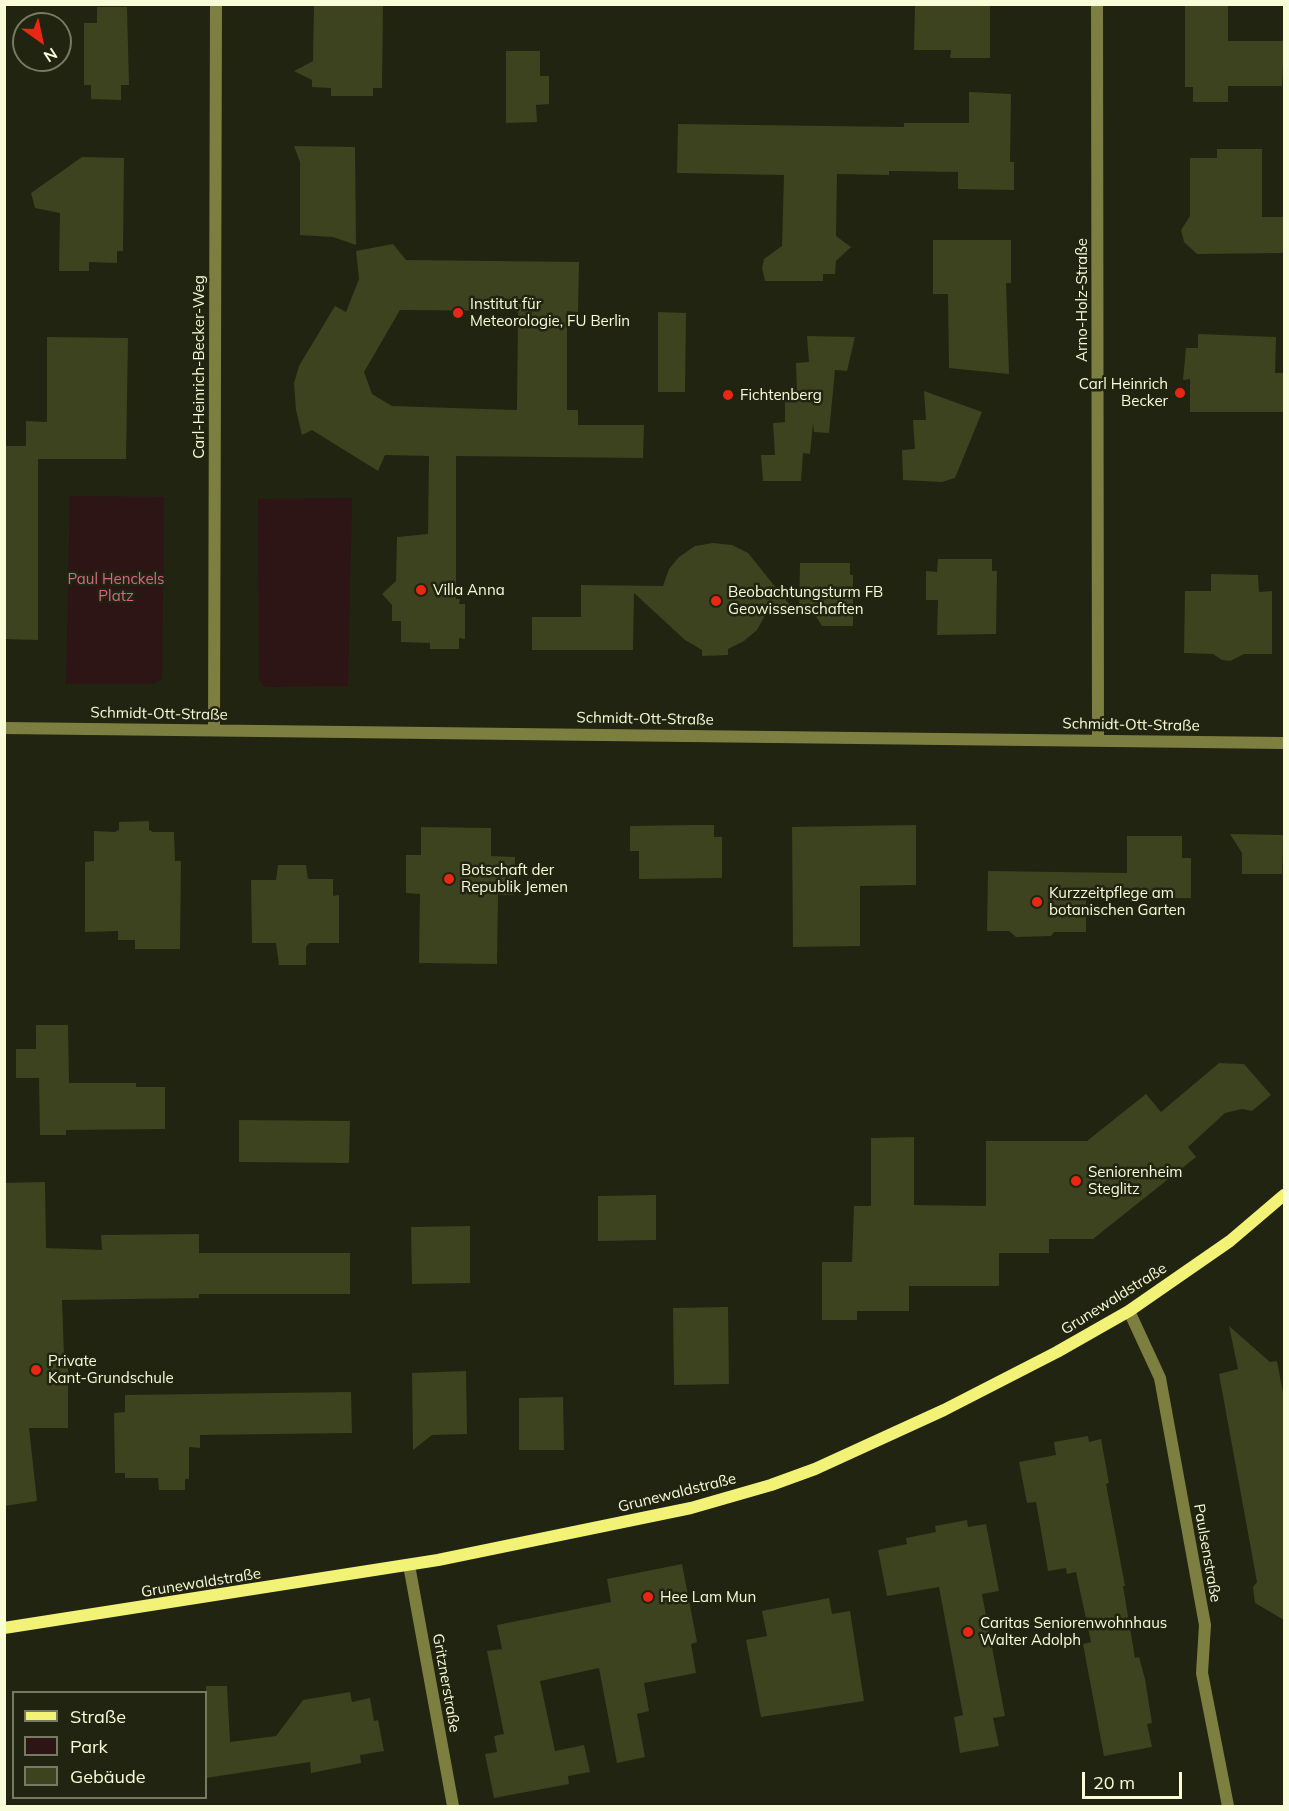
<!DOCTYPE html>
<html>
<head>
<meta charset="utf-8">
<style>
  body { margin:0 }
  #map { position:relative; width:1289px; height:1811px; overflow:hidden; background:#212411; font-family:Mulish,sans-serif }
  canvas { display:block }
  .frame { position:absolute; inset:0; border:6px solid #f8fcd7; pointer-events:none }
  .legend { position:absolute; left:12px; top:1691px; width:195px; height:108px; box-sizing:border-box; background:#212411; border:2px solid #777a60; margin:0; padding:8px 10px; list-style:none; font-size:18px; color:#f8fcd7 }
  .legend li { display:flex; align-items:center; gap:12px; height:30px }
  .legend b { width:30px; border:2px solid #777a60 }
  .north { position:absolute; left:12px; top:12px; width:60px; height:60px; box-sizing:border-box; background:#212411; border:2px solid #777a60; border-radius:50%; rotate:147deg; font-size:16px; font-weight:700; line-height:24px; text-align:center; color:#f8fcd7 }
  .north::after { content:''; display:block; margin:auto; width:21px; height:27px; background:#ea2714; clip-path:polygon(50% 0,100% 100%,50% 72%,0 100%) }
  .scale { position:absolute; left:1082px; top:1772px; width:100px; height:27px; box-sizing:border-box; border:3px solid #f8fcd7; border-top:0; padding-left:8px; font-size:18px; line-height:21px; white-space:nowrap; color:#f8fcd7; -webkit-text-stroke:4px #212411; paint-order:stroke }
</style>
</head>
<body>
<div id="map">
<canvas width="1289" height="1811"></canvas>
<div class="frame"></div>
<ul class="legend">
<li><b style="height:8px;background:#f2f376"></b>Straße</li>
<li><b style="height:16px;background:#2d1415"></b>Park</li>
<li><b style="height:16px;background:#3c431e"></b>Gebäude</li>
</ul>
<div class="north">N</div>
<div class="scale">20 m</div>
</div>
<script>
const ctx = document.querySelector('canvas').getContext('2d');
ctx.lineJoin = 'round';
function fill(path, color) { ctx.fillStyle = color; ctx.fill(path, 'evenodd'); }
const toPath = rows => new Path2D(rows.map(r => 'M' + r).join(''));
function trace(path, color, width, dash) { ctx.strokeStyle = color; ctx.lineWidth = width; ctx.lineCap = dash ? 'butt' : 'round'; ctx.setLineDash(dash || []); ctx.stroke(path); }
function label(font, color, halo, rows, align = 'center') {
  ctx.font = font + ' Mulish,sans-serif'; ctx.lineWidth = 5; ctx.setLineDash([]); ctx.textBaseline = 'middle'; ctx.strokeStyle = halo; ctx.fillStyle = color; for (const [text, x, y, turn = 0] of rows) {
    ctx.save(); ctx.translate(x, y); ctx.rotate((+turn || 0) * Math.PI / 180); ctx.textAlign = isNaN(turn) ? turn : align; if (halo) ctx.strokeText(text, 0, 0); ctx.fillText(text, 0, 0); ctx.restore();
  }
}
fill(toPath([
  [70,496,164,497,162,678,154,684,66,684],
  [352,498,348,686,266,687,259,680,258,499]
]), '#2d1415');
fill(toPath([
  [314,4,383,4,382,88,373,88,373,96,331,96,331,88,312,87,312,80,294,71,313,61],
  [915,4,990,4,990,58,950,58,951,50,914,50],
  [1185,4,1228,4,1228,41,1284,41,1282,86,1228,86,1228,102,1193,102,1193,87,1185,87],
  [97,7,127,7,129,85,121,85,121,100,91,99,91,85,84,85,84,23,97,23],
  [506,51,540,51,540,76,549,76,549,104,536,105,537,122,506,123],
  [969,92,1011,94,1010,162,1014,162,1014,190,958,189,958,172,889,171,889,175,837,174,836,236,851,247,836,261,835,274,823,274,823,281,765,281,762,268,764,259,782,246,784,175,677,173,678,124,904,127,904,123,969,123],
  [294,146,355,147,356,245,333,237,300,235,300,162],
  [1217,149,1262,149,1262,217,1283,217,1283,253,1197,254,1184,242,1181,230,1190,216,1190,158,1217,158],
  [82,157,124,158,123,251,117,251,117,263,89,262,89,271,59,271,60,213,35,208,31,193],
  [933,240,1011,240,1011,283,1006,283,1009,374,949,368,948,294,933,294],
  [393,244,406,260,579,262,578,312,567,311,567,410,578,410,578,425,644,425,643,458,456,456,456,599,460,599,459,604,465,604,465,639,459,638,459,649,430,649,430,643,401,642,401,621,392,621,392,605,382,594,396,581,397,537,428,534,429,456,385,455,378,471,312,430,302,435,296,410,294,383,299,366,335,306,346,312,359,279,356,251],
  [400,310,518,311,517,410,392,406,372,394,364,372],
  [658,312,686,313,685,392,658,392],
  [1198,334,1276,337,1275,373,1284,373,1284,412,1190,412,1190,379,1183,380,1186,348,1198,348],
  [807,336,855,337,847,371,835,370,829,433,814,432,813,423,810,454,803,453,801,481,763,481,761,455,775,455,773,423,785,422,785,393,797,393,796,363,809,362],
  [47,337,128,338,126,459,38,459,38,640,4,639,4,446,26,446,26,421,47,422],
  [924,391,982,412,955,478,942,482,903,480,902,450,915,449,913,420,926,420],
  [713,543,732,545,748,553,794,610,768,610,757,630,744,641,728,649,728,655,702,656,702,650,685,640,634,593,633,650,532,650,532,617,581,617,581,585,663,586,669,569,679,557,695,546],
  [938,559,992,559,992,571,997,571,996,634,937,635,938,600,926,600,926,571,937,572],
  [800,563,850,563,850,575,853,575,853,626,822,626,812,610,799,610],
  [1211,574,1258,575,1259,592,1272,591,1272,654,1244,654,1230,661,1222,660,1213,654,1184,653,1185,591,1211,591],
  [149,821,149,830,153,832,174,832,175,861,181,861,180,949,135,949,135,940,118,940,118,931,85,932,85,862,94,861,94,831,115,832,119,830,119,822],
  [693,825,714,825,714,837,722,837,722,878,639,879,639,851,630,851,630,826],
  [916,825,916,885,860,886,860,946,793,947,792,827],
  [421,827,491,828,491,856,515,857,514,895,498,895,497,964,419,963,420,894,406,893,406,855,421,855],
  [1230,834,1283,835,1282,874,1242,874,1242,853],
  [1127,836,1182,836,1182,858,1191,858,1191,898,1086,899,1086,932,1054,932,1051,936,1016,937,1009,931,987,931,988,871,1127,873],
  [278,865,306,865,308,879,333,879,333,896,339,895,339,943,309,943,306,947,306,965,279,965,276,943,252,943,251,880,276,880],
  [36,1025,68,1025,69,1083,136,1083,136,1087,165,1087,165,1129,66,1130,66,1135,40,1135,39,1078,16,1078,16,1049,36,1049],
  [1219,1063,1244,1064,1271,1095,1252,1111,1242,1109,1225,1113,1188,1147,1196,1157,1093,1239,1049,1239,1049,1253,999,1253,999,1286,909,1286,909,1311,857,1311,857,1320,822,1320,822,1262,852,1262,854,1206,871,1206,871,1138,914,1137,914,1205,986,1206,986,1141,1087,1141,1146,1094,1161,1112],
  [239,1120,350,1121,349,1163,239,1162],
  [45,1182,46,1248,102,1250,101,1235,199,1234,199,1253,350,1253,350,1294,199,1294,199,1298,62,1300,64,1355,68,1357,68,1428,29,1428,37,1501,4,1506,4,1183],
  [656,1195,656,1240,598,1241,598,1196],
  [470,1226,470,1283,412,1284,411,1227],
  [728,1307,729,1384,674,1385,673,1308],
  [1229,1326,1270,1362,1277,1361,1284,1398,1284,1620,1255,1603,1253,1587,1257,1582,1219,1374,1238,1369],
  [466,1371,467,1434,432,1435,413,1450,412,1373],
  [351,1392,352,1433,200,1435,200,1448,189,1447,189,1479,185,1479,185,1490,159,1490,158,1478,125,1478,125,1473,115,1473,114,1413,125,1412,125,1395],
  [563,1397,564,1450,519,1450,519,1398],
  [1088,1436,1089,1442,1101,1439,1109,1483,1106,1484,1125,1586,1123,1586,1135,1658,1139,1657,1145,1679,1152,1723,1147,1724,1152,1747,1104,1756,1083,1644,1091,1642,1076,1572,1067,1574,1066,1568,1048,1571,1036,1502,1027,1503,1019,1462,1056,1455,1054,1442],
  [967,1520,968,1527,986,1524,999,1591,982,1594,1005,1716,993,1718,999,1746,960,1753,954,1717,963,1715,939,1587,887,1596,878,1550,907,1544,906,1538,936,1532,935,1526],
  [682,1564,697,1642,691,1644,696,1673,644,1683,649,1711,637,1714,645,1757,617,1763,599,1668,540,1681,555,1751,584,1745,590,1772,568,1776,569,1784,494,1798,485,1754,497,1752,494,1736,504,1734,487,1651,502,1649,497,1625,611,1602,607,1579],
  [829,1598,832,1614,850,1611,864,1701,761,1717,746,1640,767,1636,762,1611],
  [206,1686,227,1686,230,1742,276,1736,303,1700,350,1692,352,1702,370,1698,374,1721,378,1720,384,1751,360,1755,361,1763,311,1773,310,1762,206,1778]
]), '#3c431e');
trace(toPath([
  [1097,4,1098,740],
  [4,728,1284,743],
  [214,729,216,4],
  [1129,1311,1160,1378,1205,1625,1202,1673,1228,1806],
  [409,1565,453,1806]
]), '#7d7f40', 12);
trace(toPath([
  [4,1628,438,1560,691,1508,771,1485,815,1469,944,1410,1057,1352,1129,1311,1230,1241,1284,1195]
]), '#f2f376', 12);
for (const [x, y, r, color] of [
  [458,313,6,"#ea2714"],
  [1180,393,6,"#ea2714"],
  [728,395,6,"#ea2714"],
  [421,590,6,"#ea2714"],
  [716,601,6,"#ea2714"],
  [449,879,6,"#ea2714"],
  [1037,902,6,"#ea2714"],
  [1076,1181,6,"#ea2714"],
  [36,1370,6,"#ea2714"],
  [648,1597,6,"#ea2714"],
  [968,1632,6,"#ea2714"]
]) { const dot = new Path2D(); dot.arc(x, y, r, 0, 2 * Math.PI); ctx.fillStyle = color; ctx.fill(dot); trace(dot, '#212411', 2); }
label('15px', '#f8fcd7', '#212411', [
  ["Arno-Holz-Straße",1082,300,-90],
  ["Carl-Heinrich-Becker-Weg",199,367,-90],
  ["Schmidt-Ott-Straße",159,714,1],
  ["Schmidt-Ott-Straße",645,719,1],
  ["Schmidt-Ott-Straße",1131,725,1],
  ["Grunewaldstraße",1114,1299,-32],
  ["Grunewaldstraße",677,1493,-14],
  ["Paulsenstraße",1207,1553,80],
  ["Grunewaldstraße",201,1583,-9],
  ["Gritznerstraße",446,1683,80]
]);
label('15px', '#f8fcd7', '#212411', [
  ["Institut für",470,304],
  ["Meteorologie, FU Berlin",470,321],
  ["Carl Heinrich",1168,384,"right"],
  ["Becker",1168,401,"right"],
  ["Fichtenberg",740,395],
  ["Villa Anna",433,590],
  ["Beobachtungsturm FB",728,592],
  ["Geowissenschaften",728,609],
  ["Botschaft der",461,870],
  ["Republik Jemen",461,887],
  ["Kurzzeitpflege am",1049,893],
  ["botanischen Garten",1049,910],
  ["Seniorenheim",1088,1172],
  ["Steglitz",1088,1189],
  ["Private",48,1361],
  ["Kant-Grundschule",48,1378],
  ["Hee Lam Mun",660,1597],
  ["Caritas Seniorenwohnhaus",980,1623],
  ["Walter Adolph",980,1640]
], 'left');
label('15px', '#d66885', '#212411', [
  ["Paul Henckels",116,579],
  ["Platz",116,596]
]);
</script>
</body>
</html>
